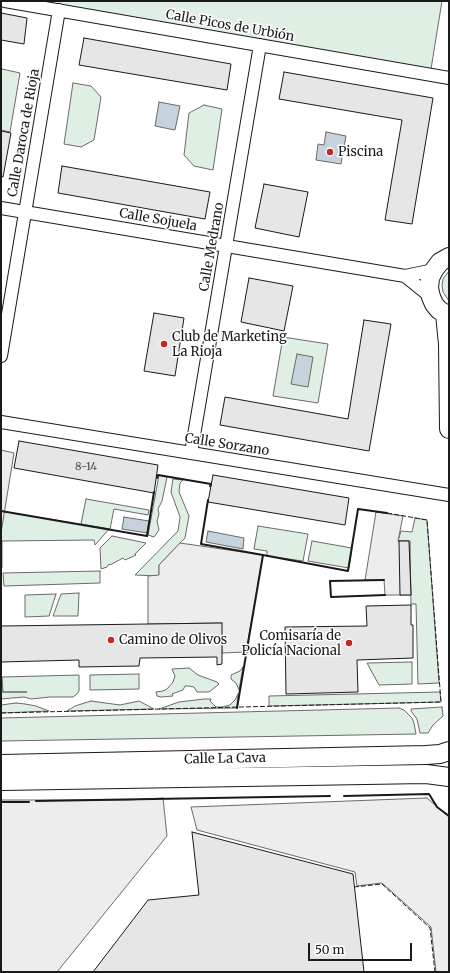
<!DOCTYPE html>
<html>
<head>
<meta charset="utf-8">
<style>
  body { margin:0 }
  #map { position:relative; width:450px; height:973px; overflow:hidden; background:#fff; font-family:Merriweather,serif }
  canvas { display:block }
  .frame { position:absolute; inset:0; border:2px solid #1a1a1a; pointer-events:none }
  .scale { position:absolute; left:308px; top:943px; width:104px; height:18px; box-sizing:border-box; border:2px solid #1a1a1a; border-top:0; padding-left:5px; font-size:12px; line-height:14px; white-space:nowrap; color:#1a1a1a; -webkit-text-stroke:3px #fff; paint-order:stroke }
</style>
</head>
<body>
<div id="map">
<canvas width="450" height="973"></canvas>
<div class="frame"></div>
<div class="scale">50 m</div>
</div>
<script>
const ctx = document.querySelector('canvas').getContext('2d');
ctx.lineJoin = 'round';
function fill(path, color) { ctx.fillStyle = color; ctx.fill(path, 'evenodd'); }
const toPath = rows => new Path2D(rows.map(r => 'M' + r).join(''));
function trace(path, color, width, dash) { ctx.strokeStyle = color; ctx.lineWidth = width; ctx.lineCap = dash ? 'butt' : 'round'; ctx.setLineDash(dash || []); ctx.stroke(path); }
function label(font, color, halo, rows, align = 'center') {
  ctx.font = font + ' Merriweather,serif'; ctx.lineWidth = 3; ctx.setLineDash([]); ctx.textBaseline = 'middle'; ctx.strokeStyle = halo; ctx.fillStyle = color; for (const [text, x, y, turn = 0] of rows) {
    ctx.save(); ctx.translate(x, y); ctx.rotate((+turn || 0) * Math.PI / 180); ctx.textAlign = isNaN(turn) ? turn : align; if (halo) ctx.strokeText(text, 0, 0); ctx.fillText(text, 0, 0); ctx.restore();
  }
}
const green = toPath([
  [27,1,442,1,431,69,27,1],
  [2,69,20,73,10,132,1,130,1,70,2,69],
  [73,83,91,86,101,97,94,140,81,147,64,144,73,83],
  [204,105,222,109,213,170,194,166,184,155,189,113,204,105],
  [449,271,449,301,443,292,442,285,443,279,449,271],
  [283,337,328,344,318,403,273,396,283,337],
  [159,475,167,477,162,501,158,509,159,514,157,521,159,530,154,537,148,535,159,475],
  [173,479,183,480,180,483,179,492,189,516,185,538,159,565,159,576,135,575,178,531,180,517,171,492,173,479],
  [86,499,149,510,148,515,114,509,110,529,81,524,86,499],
  [1,511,109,529,95,545,94,540,2,541,2,568,1,568,1,511],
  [415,518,427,520,439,683,418,684,416,604,411,604,410,541,398,541,401,531,412,532,415,518],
  [258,526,308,534,303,561,267,556,267,551,254,549,258,526],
  [112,536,146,543,135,554,136,555,125,560,123,558,110,565,109,564,107,567,101,569,100,548,112,536],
  [312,541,352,548,349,568,308,561,312,541],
  [100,571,100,583,4,586,3,573,100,571],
  [79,593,78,616,53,616,61,594,79,593],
  [56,594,49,616,25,617,25,595,56,594],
  [412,662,412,684,379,685,367,663,412,662],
  [243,667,239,690,236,683,231,679,231,675,240,671,243,667],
  [189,668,198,675,217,682,219,684,209,692,197,692,194,687,189,686,185,686,183,690,172,694,173,696,161,697,157,696,156,692,163,691,167,689,173,682,175,676,172,669,189,668],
  [1,673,2,692,27,692,3,692,2,677,79,675,79,691,77,694,73,697,50,697,31,699,24,697,1,699,1,673],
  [139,674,139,689,90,690,90,675,139,674],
  [440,692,441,702,269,706,269,696,440,692],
  [238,694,237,708,159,709,179,702,204,699,211,699,210,701,216,707,222,707,230,705,235,700,238,694],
  [91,701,120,705,139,701,154,709,67,711,75,706,91,701],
  [16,703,25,704,36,706,49,711,1,713,1,705,16,703],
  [442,707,443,716,433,725,428,733,420,733,417,719,411,711,411,709,442,707],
  [399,708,404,710,412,718,414,723,416,734,1,741,1,718,399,708]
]);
fill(green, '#e0efe3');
trace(green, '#6a6a6a', 1);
const parking = toPath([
  [1,450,14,453,1,533,1,450],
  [376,512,403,516,398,541,409,541,411,595,385,595,384,580,365,580,376,512],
  [180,543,263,555,246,652,222,653,221,623,148,624,148,576,159,575,159,565,180,543],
  [163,798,167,836,57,972,1,972,1,800,128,800,163,798],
  [427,798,449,817,449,972,436,972,431,927,382,883,357,886,355,872,197,830,191,807,427,798]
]);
fill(parking, '#ededed');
trace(parking, '#6a6a6a', 1);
const water = toPath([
  [159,102,180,106,175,130,155,126,159,102],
  [326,132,346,136,341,164,316,160,318,144,324,145,326,132],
  [297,354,313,357,308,387,291,384,297,354],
  [124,517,149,521,147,533,122,529,124,517],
  [208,531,244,538,243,549,206,542,208,531]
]);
fill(water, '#c6d2dc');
trace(water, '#6a6a6a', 1);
const building = toPath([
  [1,13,27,18,24,44,1,40,1,13],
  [84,38,231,64,227,90,79,65,84,38],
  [284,72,433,98,412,224,385,220,402,120,279,99,284,72],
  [1,131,11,133,3,177,1,176,1,131],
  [62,166,210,192,205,219,58,193,62,166],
  [264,184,308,192,299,237,255,228,264,184],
  [249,278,293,286,284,331,241,322,249,278],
  [154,313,184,318,175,376,144,371,154,313],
  [364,320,391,324,369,451,220,425,225,397,348,419,364,320],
  [19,441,158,465,154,493,14,468,19,441],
  [213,475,349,498,345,525,208,502,213,475],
  [399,541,409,541,411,595,400,595,399,541],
  [411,605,411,625,413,625,413,658,357,660,358,692,286,694,285,627,367,626,366,606,411,605],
  [222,623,222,664,217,665,217,657,140,658,139,666,79,667,79,660,1,662,1,626,222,623],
  [192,832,353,874,364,972,93,972,148,900,199,895,192,832]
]);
fill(building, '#e6e6e6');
trace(building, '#1a1a1a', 1);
const minor = toPath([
  [5,1,449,78],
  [1,208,405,276,434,270],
  [405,276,431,297],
  [1,356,59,10],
  [1,422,449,495],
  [191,453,260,45]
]);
const secondary = toPath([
  [449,257,440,262,434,270,430,278,429,288,431,297,434,304,439,310,449,316],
  [445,314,448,344,449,429],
  [1,764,426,755,440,754,449,751],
  [1,781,426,774,449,777]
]);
trace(minor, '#1a1a1a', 14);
trace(secondary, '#1a1a1a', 20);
trace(minor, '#fff', 12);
trace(secondary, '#fff', 18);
trace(toPath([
  [1,713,441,702,427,520,387,513],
  [354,887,382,884,430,928,435,972]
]), '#1a1a1a', 1, [5, 2]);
trace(toPath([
  [157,478,158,475,211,484,210,486],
  [208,500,201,544,263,555,237,708],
  [1,511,147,536,154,492],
  [263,555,348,571,358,509,387,513],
  [384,580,330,581,331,597,385,595],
  [344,796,429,794,437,807,449,816],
  [36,801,330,796],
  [1,802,29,802]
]), '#1a1a1a', 2);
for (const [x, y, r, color] of [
  [330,152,4,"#c62828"],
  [164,344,4,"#c62828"],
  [111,640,4,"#c62828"],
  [349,643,4,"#c62828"]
]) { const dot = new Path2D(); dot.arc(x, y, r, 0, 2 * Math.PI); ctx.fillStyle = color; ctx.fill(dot); trace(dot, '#fff', 1.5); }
label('11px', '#4d4d4d', null, [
  ["8-14",86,467]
]);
label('13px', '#1a1a1a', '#fff', [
  ["Calle Picos de Urbión",230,26,10],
  ["Calle Daroca de Rioja",24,133,-80],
  ["Calle Sojuela",158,220,10],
  ["Calle Medrano",212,247,-80],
  ["Calle Sorzano",227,445,9],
  ["Calle La Cava",225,759,-1]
]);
label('13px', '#1a1a1a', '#fff', [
  ["Piscina",338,152],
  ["Club de Marketing",172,337],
  ["La Rioja",172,352],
  ["Comisaría de",341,636,"right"],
  ["Policía Nacional",341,651,"right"],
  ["Camino de Olivos",119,640]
], 'left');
</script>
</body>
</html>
